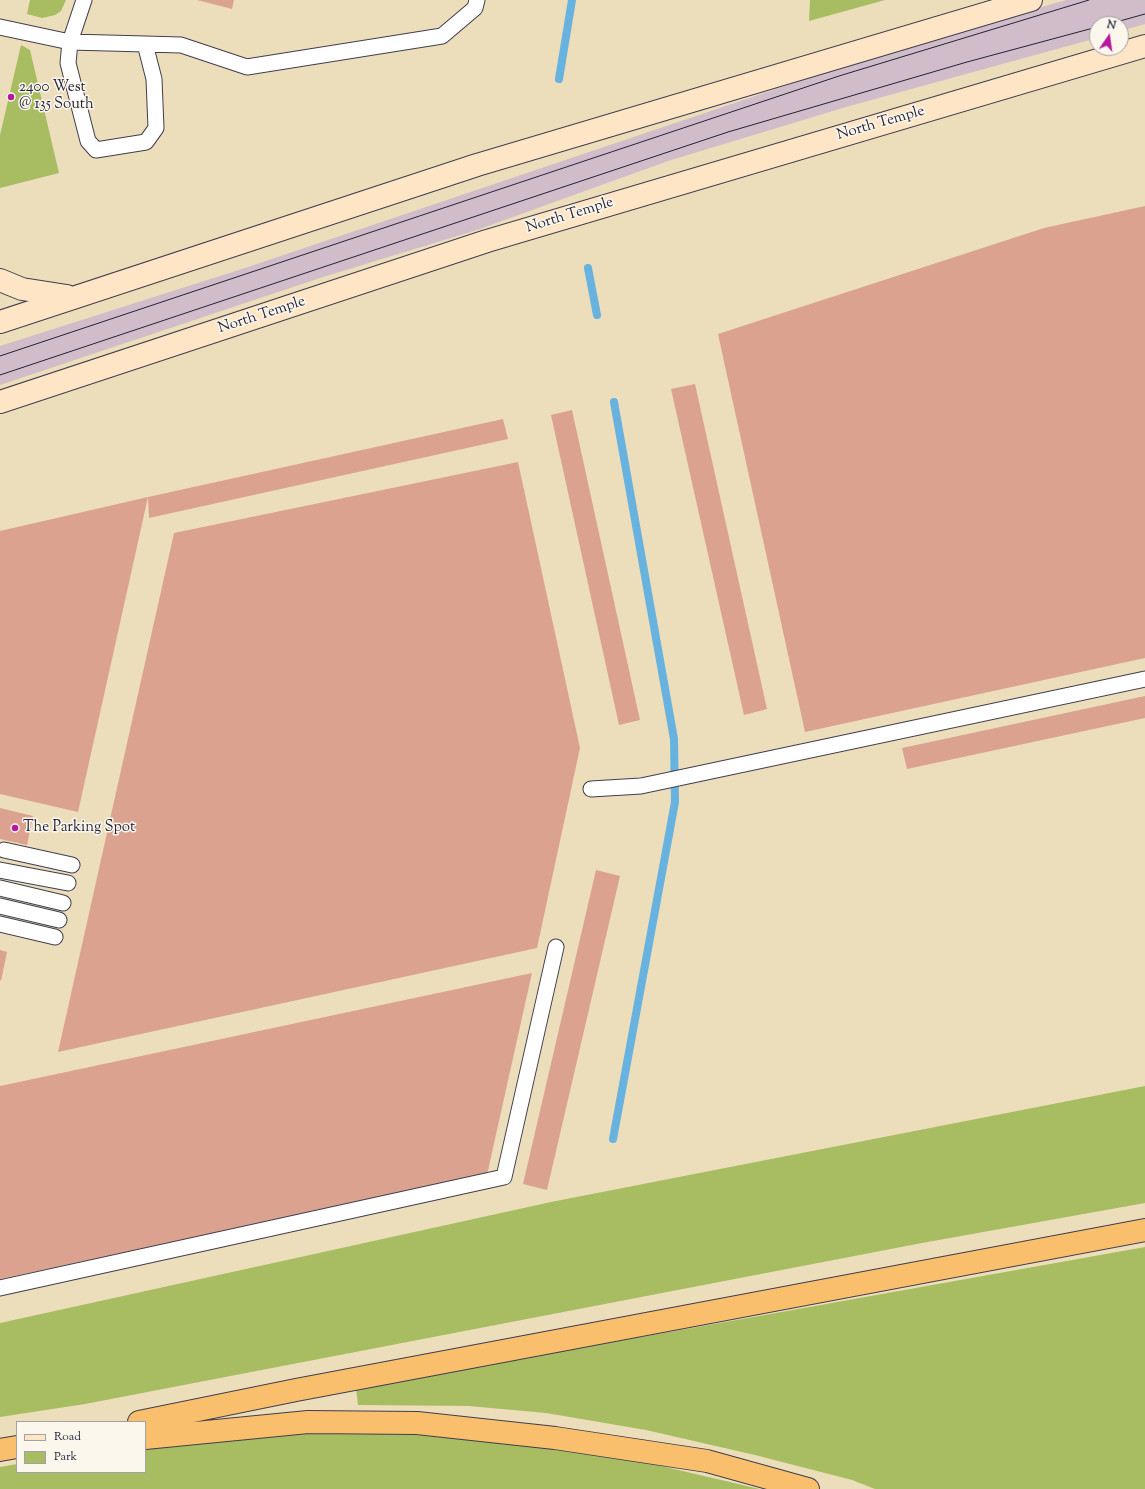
<!DOCTYPE html>
<html>
<head>
<meta charset="utf-8">
<style>
  body { margin:0 }
  #map { position:relative; width:1145px; height:1489px; overflow:hidden; background:#ecdebb; font-family:"Sorts Mill Goudy",serif }
  canvas { display:block }
  .legend { position:absolute; left:16px; top:1421px; width:130px; height:52px; box-sizing:border-box; background:#fbf7ec; border:1px solid #a4a2a5; margin:0; padding:5px 7px; list-style:none; font-size:12px; color:#22223b }
  .legend li { display:flex; align-items:center; gap:8px; height:20px }
  .legend b { width:20px; border:1px solid #a4a2a5 }
  .north { position:absolute; left:1089px; top:16px; width:40px; height:40px; box-sizing:border-box; background:#fbf7ec; border:1px solid #a4a2a5; border-radius:50%; rotate:13deg; font-size:11px; font-weight:700; line-height:16px; text-align:center; color:#22223b }
  .north::after { content:''; display:block; margin:auto; width:14px; height:18px; background:#b5179e; clip-path:polygon(50% 0,100% 100%,50% 72%,0 100%) }
</style>
</head>
<body>
<div id="map">
<canvas width="1145" height="1489"></canvas>
<ul class="legend">
<li><b style="height:5px;background:#fde5c5"></b>Road</li>
<li><b style="height:11px;background:#a8bd61"></b>Park</li>
</ul>
<div class="north">N</div>
</div>
<script>
const ctx = document.querySelector('canvas').getContext('2d');
ctx.lineJoin = 'round';
function fill(path, color) { ctx.fillStyle = color; ctx.fill(path, 'evenodd'); }
const toPath = rows => new Path2D(rows.map(r => 'M' + r).join(''));
function trace(path, color, width, dash) { ctx.strokeStyle = color; ctx.lineWidth = width; ctx.lineCap = dash ? 'butt' : 'round'; ctx.setLineDash(dash || []); ctx.stroke(path); }
function label(font, color, halo, rows, align = 'center') {
  ctx.font = font + ' "Sorts Mill Goudy",serif'; ctx.lineWidth = 3; ctx.setLineDash([]); ctx.textBaseline = 'middle'; ctx.strokeStyle = halo; ctx.fillStyle = color; for (const [text, x, y, turn = 0] of rows) {
    ctx.save(); ctx.translate(x, y); ctx.rotate((+turn || 0) * Math.PI / 180); ctx.textAlign = isNaN(turn) ? turn : align; if (halo) ctx.strokeText(text, 0, 0); ctx.fillText(text, 0, 0); ctx.restore();
  }
}
fill(toPath([
  [1066,0,1145,0,1145,24,1121,31,1121,24,1097,24,1097,38,846,107,668,161,477,230,323,277,0,385,0,346,245,268,874,56]
]), '#d1bdc9');
fill(toPath([
  [30,0,66,0,61,11,55,15,42,18,27,14],
  [810,0,885,0,809,21],
  [21,45,30,50,59,173,0,188,0,135],
  [1145,1086,1145,1203,922,1243,85,1404,0,1417,0,1323,551,1202],
  [1145,1247,1145,1489,875,1489,852,1480,755,1455,646,1430,546,1413,469,1406,358,1405,356,1388],
  [306,1434,413,1434,535,1445,644,1462,760,1489,0,1489,0,1467,17,1464,17,1472,145,1472,145,1445,203,1439]
]), '#a8bd61');
trace(toPath([
  [559,79,572,0],
  [588,268,597,315],
  [613,1139,675,802,674,739,614,402]
]), '#67b2df', 8);
fill(toPath([
  [197,0,234,0,232,9],
  [1145,206,1145,658,805,732,718,334,1044,228],
  [695,384,767,709,744,715,671,389],
  [572,410,640,720,619,725,551,415],
  [503,419,508,439,149,518,148,497],
  [518,462,580,748,537,948,58,1052,174,533],
  [148,497,78,812,0,794,0,531],
  [1145,696,1145,718,907,769,902,748],
  [0,808,33,816,27,845,0,839],
  [596,870,620,876,547,1190,523,1184],
  [0,950,7,952,1,981,0,980],
  [532,973,487,1175,0,1279,0,1086]
]), '#dba38f');
const lane = toPath([
  [0,27,70,42,84,0],
  [145,44,154,79,156,128,146,142,96,150,88,141,68,63,70,42,145,44,181,45,247,67,442,36,475,8,477,0],
  [591,789,641,786,1145,679],
  [4,850,72,865],
  [0,870,68,883],
  [0,888,63,903],
  [0,906,59,920],
  [0,924,55,937],
  [0,1288,504,1177,556,947]
]);
const secondary = toPath([
  [0,280,22,289,67,296],
  [0,322,477,165,1031,0],
  [0,402,487,241,1145,46]
]);
const highway = toPath([
  [139,1422,296,1390,1145,1230],
  [145,1438,308,1422,417,1423,555,1438,707,1461,808,1489],
  [0,1450,17,1447]
]);
trace(lane, '#403e4e', 17);
trace(secondary, '#403e4e', 24);
trace(highway, '#403e4e', 24);
trace(lane, '#fff', 15);
trace(secondary, '#fde5c5', 22);
trace(highway, '#f9bf6d', 22);
trace(toPath([
  [1109,24,1145,14],
  [0,356,839,76,1089,0],
  [0,375,728,132,967,62,1097,27]
]), '#22223b', 1);
for (const [x, y, r, color] of [
  [11,97,4,"#b5179e"],
  [15,828,4,"#b5179e"]
]) { const dot = new Path2D(); dot.arc(x, y, r, 0, 2 * Math.PI); ctx.fillStyle = color; ctx.fill(dot); trace(dot, '#fbf7ec', 1.5); }
label('15px', '#22223b', '#fbf7ec', [
  ["2400 West",19,88],
  ["@ 135 South",19,105],
  ["The Parking Spot",23,828]
], 'left');
label('15px', '#22223b', '#fbf7ec', [
  ["North Temple",881,124,-16],
  ["North Temple",570,216,-17],
  ["North Temple",262,316,-18]
]);
</script>
</body>
</html>
